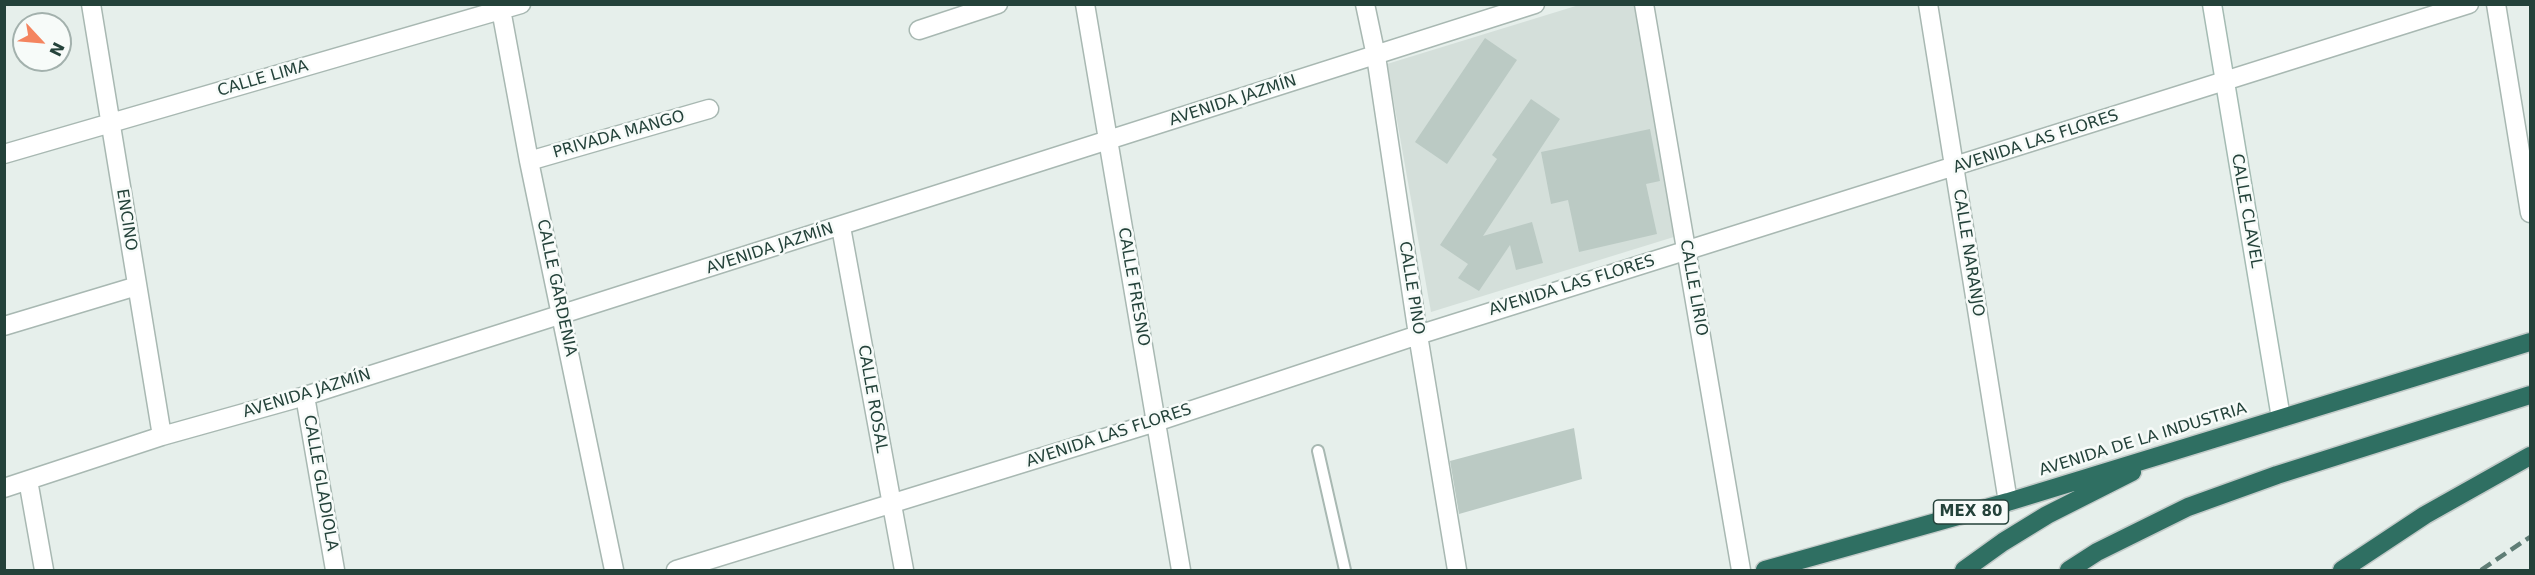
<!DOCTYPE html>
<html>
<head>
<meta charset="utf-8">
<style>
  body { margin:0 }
  #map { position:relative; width:2535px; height:575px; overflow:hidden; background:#e6efeb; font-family:"DejaVu Sans",sans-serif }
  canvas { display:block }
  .frame { position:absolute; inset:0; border:6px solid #24423a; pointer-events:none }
  .north { position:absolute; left:12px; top:12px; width:60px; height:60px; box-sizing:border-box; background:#f7fbf9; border:2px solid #a3b1ad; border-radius:50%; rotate:116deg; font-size:16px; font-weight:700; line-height:24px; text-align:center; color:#24423a }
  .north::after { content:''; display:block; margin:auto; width:21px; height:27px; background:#f4845f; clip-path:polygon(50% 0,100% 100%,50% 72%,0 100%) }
</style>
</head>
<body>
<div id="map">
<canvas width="2535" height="575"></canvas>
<div class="frame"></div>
<div class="north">N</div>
</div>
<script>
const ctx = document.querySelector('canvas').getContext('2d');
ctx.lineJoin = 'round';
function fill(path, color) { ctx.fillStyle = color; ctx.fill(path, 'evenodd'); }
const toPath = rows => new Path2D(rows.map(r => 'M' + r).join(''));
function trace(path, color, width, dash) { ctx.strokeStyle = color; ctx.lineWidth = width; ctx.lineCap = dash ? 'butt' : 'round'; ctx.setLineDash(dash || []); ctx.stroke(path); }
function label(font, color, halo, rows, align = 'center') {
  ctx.font = font + ' "DejaVu Sans",sans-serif'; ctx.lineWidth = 5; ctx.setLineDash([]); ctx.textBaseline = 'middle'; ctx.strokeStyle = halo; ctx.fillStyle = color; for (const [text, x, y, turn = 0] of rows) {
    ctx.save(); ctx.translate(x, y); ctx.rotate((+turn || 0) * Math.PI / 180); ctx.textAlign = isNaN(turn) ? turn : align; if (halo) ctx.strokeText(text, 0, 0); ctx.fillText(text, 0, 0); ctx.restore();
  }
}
fill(toPath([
  [1579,5,1634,5,1677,236,1431,312,1387,64]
]), '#d4dfda');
fill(toPath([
  [1485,38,1517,60,1447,164,1415,142],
  [1531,99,1560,119,1483,236,1532,222,1543,263,1516,270,1510,245,1479,291,1458,278,1468,264,1440,245,1497,159,1492,155],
  [1650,129,1660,181,1646,184,1657,234,1579,252,1568,200,1551,204,1541,152],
  [1574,428,1582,479,1459,514,1450,461]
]), '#bbcac4');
const lane = toPath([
  [1318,451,1345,570]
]);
const street = toPath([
  [91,4,162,436],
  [500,4,529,161,614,570],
  [1085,4,1181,570],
  [1365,4,1376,56,1418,335,1457,570],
  [1644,4,1741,570],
  [1928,4,2008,502],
  [2496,4,2530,213],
  [919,30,998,4],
  [4,154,521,4],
  [529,161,709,109],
  [841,227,904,570],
  [4,326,137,286],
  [305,396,335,570],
  [28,480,44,570],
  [4,488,162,436,305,396,1535,4],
  [676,570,1156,422,1418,335,2469,4]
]);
const secondary = toPath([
  [2212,4,2281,418]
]);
const highway = toPath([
  [1765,570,2008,502,2530,342],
  [1964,570,2003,542,2047,515,2132,472],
  [2069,570,2097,552,2188,507,2277,475,2530,395],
  [2342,570,2425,515,2530,456]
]);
trace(lane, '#a8b8b2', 14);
trace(street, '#a8b8b2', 21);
trace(secondary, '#a4bbb3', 21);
trace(highway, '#c2cac8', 21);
trace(lane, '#fff', 10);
trace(street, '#fff', 18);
trace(secondary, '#fff', 18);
trace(highway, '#2f6f62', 18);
trace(toPath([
  [2481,570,2530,537]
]), '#5f7d75', 4.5, [12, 6]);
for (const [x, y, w] of [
  [1971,512,75]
]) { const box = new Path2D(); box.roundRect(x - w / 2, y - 12, w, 24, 4.5); ctx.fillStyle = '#f7fbf9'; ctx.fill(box); trace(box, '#24423a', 1.5); }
label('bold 15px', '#24423a', null, [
  ["MEX 80",1971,512]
]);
label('16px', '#24423a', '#f7fbf9', [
  ["CALLE LIMA",263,79,-16],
  ["AVENIDA JAZMÍN",1233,101,-18],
  ["PRIVADA MANGO",619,135,-16],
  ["AVENIDA LAS FLORES",2036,142,-18],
  ["CALLE CLAVEL",2246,211,80],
  ["ENCINO",126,220,81],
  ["AVENIDA JAZMÍN",770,249,-18],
  ["CALLE NARANJO",1968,253,81],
  ["AVENIDA LAS FLORES",1572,286,-17],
  ["CALLE FRESNO",1133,287,80],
  ["CALLE GARDENIA",556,288,78],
  ["CALLE PINO",1411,288,81],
  ["CALLE LIRIO",1693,288,80],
  ["AVENIDA JAZMÍN",307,394,-17],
  ["CALLE ROSAL",872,399,80],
  ["AVENIDA LAS FLORES",1109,436,-18],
  ["AVENIDA DE LA INDUSTRIA",2143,440,-17],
  ["CALLE GLADIOLA",320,483,80]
]);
</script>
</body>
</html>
